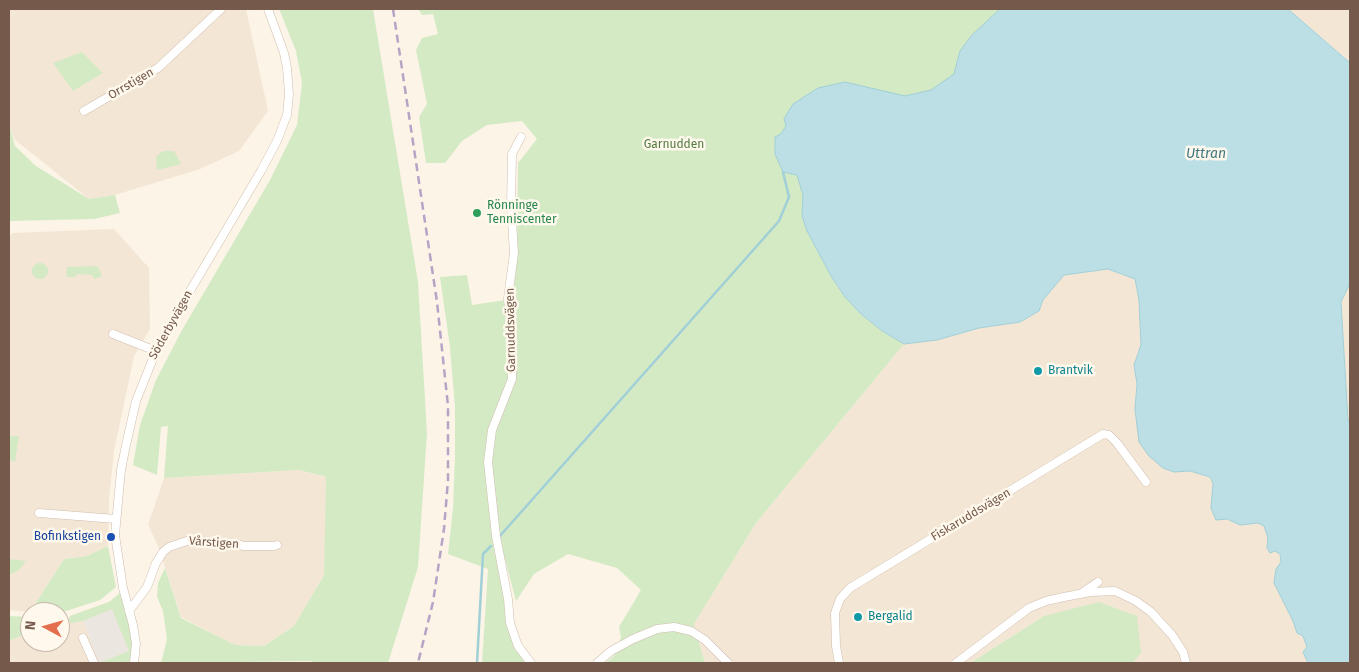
<!DOCTYPE html>
<html>
<head>
<meta charset="utf-8">
<style>
  body { margin:0 }
  #map { position:relative; width:1359px; height:672px; overflow:hidden; background:#fcf4e6; font-family:"Fira Sans",sans-serif }
  canvas { display:block }
  .frame { position:absolute; inset:0; border:10px solid #755a4b; pointer-events:none }
  .north { position:absolute; left:20px; top:602px; width:50px; height:50px; box-sizing:border-box; background:#fff8ed; border:1px solid #c8b9ac; border-radius:50%; rotate:276deg; font-size:14px; font-weight:700; line-height:20px; text-align:center; color:#755a4b }
  .north::after { content:''; display:block; margin:auto; width:18px; height:22px; background:#e46f4e; clip-path:polygon(50% 0,100% 100%,50% 72%,0 100%) }
</style>
</head>
<body>
<div id="map">
<canvas width="1359" height="672"></canvas>
<div class="frame"></div>
<div class="north">N</div>
</div>
<script>
const ctx = document.querySelector('canvas').getContext('2d');
ctx.lineJoin = 'round';
function fill(path, color) { ctx.fillStyle = color; ctx.fill(path, 'evenodd'); }
const toPath = rows => new Path2D(rows.map(r => 'M' + r).join(''));
function trace(path, color, width, dash) { ctx.strokeStyle = color; ctx.lineWidth = width; ctx.lineCap = dash ? 'butt' : 'round'; ctx.setLineDash(dash || []); ctx.stroke(path); }
function label(font, color, halo, rows, align = 'center') {
  ctx.font = font + ' "Fira Sans",sans-serif'; ctx.lineWidth = 5; ctx.setLineDash([]); ctx.textBaseline = 'middle'; ctx.strokeStyle = halo; ctx.fillStyle = color; for (const [text, x, y, turn = 0] of rows) {
    ctx.save(); ctx.translate(x, y); ctx.rotate((+turn || 0) * Math.PI / 180); ctx.textAlign = isNaN(turn) ? turn : align; if (halo) ctx.strokeText(text, 0, 0); ctx.fillText(text, 0, 0); ctx.restore();
  }
}
fill(toPath([
  [10,9,246,9,268,111,239,151,200,169,115,195,89,199,14,139,9,123],
  [1288,9,1350,9,1350,65,1349,61],
  [114,229,149,268,150,329,134,356,114,451,109,500,108,546,87,556,64,559,30,612,9,610,9,238,12,233],
  [1108,269,1135,279,1139,300,1141,345,1134,365,1137,384,1135,409,1174,472,1190,471,1209,477,1213,482,1211,508,1227,519,1240,525,1258,523,1264,526,1268,538,1267,548,1270,553,1275,551,1280,554,1281,562,1274,583,1293,621,1297,633,1303,636,1307,647,1303,652,1308,663,1133,663,1141,653,1044,616,970,663,705,663,694,624,756,523,904,344,937,340,979,328,1020,322,1039,311,1043,300,1064,275],
  [1350,283,1350,422,1348,420,1341,302],
  [299,470,328,478,324,575,294,626,264,646,234,645,181,617,158,546,148,525,164,478],
  [120,593,131,663,9,663,9,641,30,632,30,642,60,642,60,628,70,623,70,616,109,602]
]), '#f4e6d5');
fill(toPath([
  [112,609,129,651,99,663,83,621]
]), '#ece6e0');
fill(toPath([
  [279,9,373,9,418,282,427,433,418,567,388,663,313,663,312,661,161,663,167,639,163,611,157,597,158,583,165,568,181,618,235,645,264,646,294,626,324,575,326,477,299,470,164,478,168,426,161,427,157,475,133,465,140,425,156,380,182,330,270,180,297,125,302,83,296,51],
  [418,9,1095,9,807,231,831,276,845,297,861,314,881,330,904,344,756,523,694,624,705,663,605,663,614,656,621,637,619,627,641,590,617,568,568,554,534,574,516,601,505,559,497,562,505,601,507,625,515,649,526,663,482,663,488,569,448,554,453,508,455,456,455,408,450,347,440,277,467,275,472,305,513,299,517,254,518,163,537,139,522,121,487,125,462,141,445,163,426,163,419,117,427,104,416,50,422,38,438,34,433,14,422,15],
  [82,52,103,73,73,91,53,63],
  [9,123,15,146,36,166,89,199,115,195,120,213,94,219,9,221],
  [163,151,174,151,181,164,157,170,156,157],
  '32 271a8 8 0 1 1 16 0a8 8 0 1 1-16 0Z',
  [94,266,100,267,98,268,102,276,95,279,92,275,77,274,75,277,66,277,67,267],
  [9,436,19,436,15,462,9,459],
  [108,546,116,587,100,600,63,612,30,612,64,559,87,556],
  [9,559,26,561,18,571,11,574,9,574],
  [120,593,127,609,133,639,131,663,99,663,129,651,112,609,83,621,70,623,69,618,70,616,109,602],
  [1099,602,1137,616,1141,653,1133,663,970,663,1044,616],
  [9,616,30,617,30,632,9,641]
]), '#d4eac5');
const water = toPath([
  [1000,9,1288,9,1349,62,1350,65,1350,283,1341,302,1348,420,1350,422,1350,663,1308,663,1303,652,1307,647,1303,636,1297,633,1293,621,1274,583,1276,569,1281,562,1280,554,1275,551,1270,553,1267,548,1268,538,1264,526,1258,523,1240,525,1227,519,1216,520,1211,508,1213,483,1210,477,1190,471,1174,472,1163,468,1149,456,1139,442,1135,409,1137,384,1134,365,1141,345,1139,300,1135,279,1108,269,1064,275,1043,300,1039,311,1020,322,979,328,937,340,904,344,881,330,861,314,845,297,831,276,807,231,802,216,803,195,797,175,783,172,775,154,775,137,781,134,786,126,784,119,793,104,818,88,845,82,905,96,931,90,954,74,960,51,972,35,1000,9]
]);
fill(water, '#bbdfe5');
trace(water, '#a1cfd7', 1);
trace(toPath([
  [499,537,779,221,789,197,783,172],
  [477,663,483,554,491,546]
]), '#a1cfd7', 2.5);
const minor = toPath([
  [84,111,158,68,221,9],
  [521,137,512,154,511,205,514,253,508,298,512,341,512,379,492,430,488,462,496,536,508,599,510,623,518,646,531,663],
  [113,334,156,351],
  [39,513,116,519],
  [1083,592,1098,582],
  [129,611,147,587,156,563,163,552,169,547,190,540,238,544,243,546,274,546,277,545],
  [83,638,94,663],
  [134,663,136,644,133,625,123,588,115,535,121,470,126,445,136,401,156,351,174,318,261,171,277,141,287,115,289,94,287,68,284,53,268,9],
  [597,663,611,651,633,639,657,629,674,627,691,631,705,640,728,663],
  [839,663,836,646,835,613,840,599,850,588,1103,434,1109,435,1117,443,1146,482],
  [956,663,1029,608,1046,601,1064,597,1090,592,1115,591,1136,601,1151,612,1172,635,1183,652,1186,663]
]);
trace(minor, '#d0beaf', 9);
trace(minor, '#fff', 8);
trace(toPath([
  [393,9,437,302,448,406,448,480,444,529,433,602,418,663]
]), '#b6a4c6', 2.5, [8, 5]);
for (const [x, y, r, color] of [
  [477,213,5,"#2e9e5b"],
  [1038,371,5,"#0f9aa8"],
  [111,537,5,"#1a4fb4"],
  [858,617,5,"#0f9aa8"]
]) { const dot = new Path2D(); dot.arc(x, y, r, 0, 2 * Math.PI); ctx.fillStyle = color; ctx.fill(dot); trace(dot, '#fff8ed', 2); }
label('12px', '#755a4b', '#fff8ed', [
  ["Orrstigen",131,84,-30],
  ["Söderbyvägen",171,325,-61],
  ["Garnuddsvägen",511,330,-91],
  ["Fiskaruddsvägen",971,515,-31],
  ["Vårstigen",214,543,4]
]);
label('12px', '#547b43', '#fff8ed', [
  ["Garnudden",674,145]
]);
label('12px', '#27864d', '#fff8ed', [
  ["Rönninge",487,206],
  ["Tenniscenter",487,220]
], 'left');
label('12px', '#0d838f', '#fff8ed', [
  ["Brantvik",1048,371],
  ["Bergalid",868,617]
], 'left');
label('12px', '#164399', '#fff8ed', [
  ["Bofinkstigen",101,537]
], 'right');
label('italic 14px', '#427781', '#fff8ed', [
  ["Uttran",1206,154]
]);
</script>
</body>
</html>
